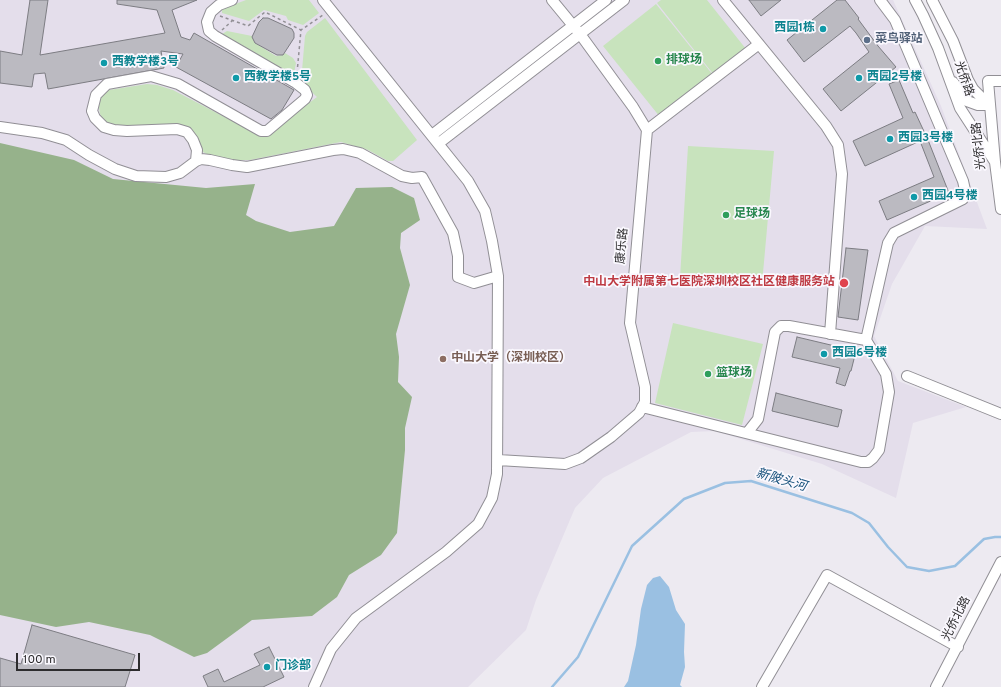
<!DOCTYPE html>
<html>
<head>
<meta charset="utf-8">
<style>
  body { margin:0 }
  #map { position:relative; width:1001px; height:687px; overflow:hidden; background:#edeaf1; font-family:Overpass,sans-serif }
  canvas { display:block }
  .scale { position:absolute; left:16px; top:653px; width:124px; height:18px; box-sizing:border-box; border:2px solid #2d2c2e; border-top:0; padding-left:5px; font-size:12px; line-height:14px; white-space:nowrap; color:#2d2c2e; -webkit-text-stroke:3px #faf8fe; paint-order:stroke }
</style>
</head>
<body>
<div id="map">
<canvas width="1001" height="687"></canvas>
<div class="scale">100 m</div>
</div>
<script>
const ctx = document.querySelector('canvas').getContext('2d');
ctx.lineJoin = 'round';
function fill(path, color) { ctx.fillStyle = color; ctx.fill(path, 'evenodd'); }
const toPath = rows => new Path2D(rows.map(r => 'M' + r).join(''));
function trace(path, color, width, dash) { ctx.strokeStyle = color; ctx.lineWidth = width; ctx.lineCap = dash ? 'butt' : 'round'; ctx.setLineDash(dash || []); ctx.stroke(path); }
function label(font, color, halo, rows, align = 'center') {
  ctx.font = font + ' Overpass,"Noto Sans SC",sans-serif'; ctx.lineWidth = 3.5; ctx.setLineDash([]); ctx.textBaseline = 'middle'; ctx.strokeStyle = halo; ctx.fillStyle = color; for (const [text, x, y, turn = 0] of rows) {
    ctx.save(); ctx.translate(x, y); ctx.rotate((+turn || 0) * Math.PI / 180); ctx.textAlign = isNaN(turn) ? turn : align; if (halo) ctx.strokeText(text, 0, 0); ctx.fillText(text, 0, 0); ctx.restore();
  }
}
fill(toPath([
  [0,0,893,0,941,106,987,229,925,226,892,284,874,336,898,381,966,407,913,423,896,498,822,464,715,431,691,432,603,478,575,508,536,600,526,630,468,687,0,687]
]), '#e4deeb');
fill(toPath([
  [246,0,309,0,319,13,303,25,288,20,286,16,264,10,249,21,222,13,222,9],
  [661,0,707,0,746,49,714,75,657,3],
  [656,4,713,75,660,117,603,46],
  [325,18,417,140,393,161,388,161,368,150,341,142,250,160,231,160,210,156,203,152,201,149,199,142,192,131,172,125,115,125,110,124,103,120,100,114,99,107,100,99,104,92,109,90,147,84,157,85,173,90,261,136,266,135,317,97,301,82,305,36,307,32],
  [227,31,252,36,255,43,276,56,283,55,285,53,293,58,296,63,293,78,219,36],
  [688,146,774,151,762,284,680,278],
  [673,323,763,344,742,425,655,403]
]), '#c8e3bd');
fill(toPath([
  [0,143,74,160,113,179,206,188,255,184,246,215,256,221,290,232,334,226,356,188,392,187,414,198,420,220,401,233,400,248,410,285,396,334,399,357,398,382,412,397,405,428,405,450,397,533,381,555,349,575,337,597,312,616,252,620,207,653,194,657,150,635,89,622,56,627,0,615]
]), '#96b28b');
fill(toPath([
  [660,576,669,587,676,610,685,624,684,652,685,667,680,685,682,687,624,687,628,681,636,645,641,609,647,585,653,578]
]), '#9ac0e2');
trace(toPath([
  [552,687,578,657,632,546,684,499,725,483,751,481,852,513,869,523,888,547,907,567,929,571,955,566,984,539,995,537,1001,537]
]), '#9ac0e2', 2.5);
const building = toPath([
  [30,0,48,0,40,55,165,33,157,10,117,4,117,0,197,0,172,10,181,37,190,40,194,33,294,90,282,110,271,119,176,67,183,54,161,51,164,68,48,89,45,73,34,74,32,87,0,83,0,51,22,55,30,0],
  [749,0,781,0,761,16,749,0],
  [837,0,845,0,859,18,858,19,878,46,896,67,841,111,823,89,869,52,856,33,850,26,804,62,787,40,837,0],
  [263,18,268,18,292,29,294,33,294,38,283,55,277,55,255,43,252,37,259,22,263,18],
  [899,80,913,113,915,112,928,140,949,193,887,220,879,201,934,177,920,141,865,166,853,141,903,118,889,84,899,80],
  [846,248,868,250,858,320,838,317,846,248],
  [797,337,856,351,851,371,850,371,845,386,836,383,840,368,792,357,797,337],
  [776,393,842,410,838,427,772,411,776,393],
  [32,625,135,655,125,687,0,687,0,658,21,664,32,625],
  [269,647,284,677,263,687,208,687,203,676,218,669,224,682,260,665,254,654,269,647]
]);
fill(building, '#bbbac1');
trace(building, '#7d7d83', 1);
const minor = toPath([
  [723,0,826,126,838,145,842,174,830,334],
  [915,0,923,15,938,48,960,108,995,162],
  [932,0,953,41,968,80,973,89,989,105],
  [1001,81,988,81,995,162,1001,209],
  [953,82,967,101,978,105,989,105],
  [0,127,42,133,66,140,89,155,115,169,136,176,166,177,180,173,196,161,201,159,210,160,232,165,247,167,333,150,343,149,360,153,402,176,412,178,422,177,453,233,458,256,458,277,474,283,498,276],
  [647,130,759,44],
  [432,135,606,0],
  [439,143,624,0],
  [196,161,197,150,193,140,187,132,177,129,127,131,114,130,104,127,95,118,92,111,96,95,107,84,151,76,178,84,261,131,267,131,305,99,307,95,305,90,296,83,215,36,209,31,207,22,211,12,219,5,232,0],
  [907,376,1001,414],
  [642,407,861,462,868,462,873,458,879,450,889,392,886,374,866,340,888,243,894,233,963,199,965,190,963,181,895,20,880,0],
  [747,433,758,419,775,332,781,326,789,326,866,340],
  [498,460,565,464,581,458,611,437,639,413,645,402,645,387,630,323,647,130,633,107,580,34,552,0],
  [314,687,331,649,356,618,446,552,478,524,492,498,497,474,498,276,492,241,485,211,468,181,323,0],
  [762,687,827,575,958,647],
  [936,687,1001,562]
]);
trace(minor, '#918f95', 12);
trace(toPath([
  [220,16,248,26,265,12,301,30],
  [222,30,233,20],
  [297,73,301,30,323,15]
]), '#929095', 1.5, [3, 3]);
trace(minor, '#fff', 10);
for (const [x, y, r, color] of [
  [823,29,4,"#0f9aa8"],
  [867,40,4,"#5c6f8a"],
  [658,61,4,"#2e9e5b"],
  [104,63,4,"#0f9aa8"],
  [236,78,4,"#0f9aa8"],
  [859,78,4,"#0f9aa8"],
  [890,139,4,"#0f9aa8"],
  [914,197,4,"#0f9aa8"],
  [726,215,4,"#2e9e5b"],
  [844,283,5,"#e0444e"],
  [824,354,4,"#0f9aa8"],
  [443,359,4,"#8d6e63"],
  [708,374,4,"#2e9e5b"],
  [267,667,4,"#0f9aa8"]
]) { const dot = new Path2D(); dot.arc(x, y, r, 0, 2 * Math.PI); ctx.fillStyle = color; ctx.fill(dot); trace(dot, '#faf8fe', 1.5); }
label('bold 12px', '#0d838f', '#faf8fe', [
  ["西园1栋",815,29,"right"],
  ["西教学楼3号",112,63],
  ["西教学楼5号",244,78],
  ["西园2号楼",867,78],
  ["西园3号楼",898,139],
  ["西园4号楼",922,197],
  ["西园6号楼",832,354],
  ["门诊部",275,667]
], 'left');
label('bold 12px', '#4e5e75', '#faf8fe', [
  ["菜鸟驿站",875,40]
], 'left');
label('bold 12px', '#27864d', '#faf8fe', [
  ["排球场",666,61],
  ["足球场",734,215],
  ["篮球场",716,374]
], 'left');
label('12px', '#2d2c2e', '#faf8fe', [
  ["光侨路",963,79,71],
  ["光侨北路",980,146,-96],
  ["康乐路",623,246,-85],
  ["光侨北路",957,619,-63]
]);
label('bold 12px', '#be3a42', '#faf8fe', [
  ["中山大学附属第七医院深圳校区社区健康服务站",835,283]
], 'right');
label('bold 12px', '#785e54', '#faf8fe', [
  ["中山大学（深圳校区）",451,359]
], 'left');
label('italic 13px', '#144f7a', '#faf8fe', [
  ["新陂头河",781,481,16]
]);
</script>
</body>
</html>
